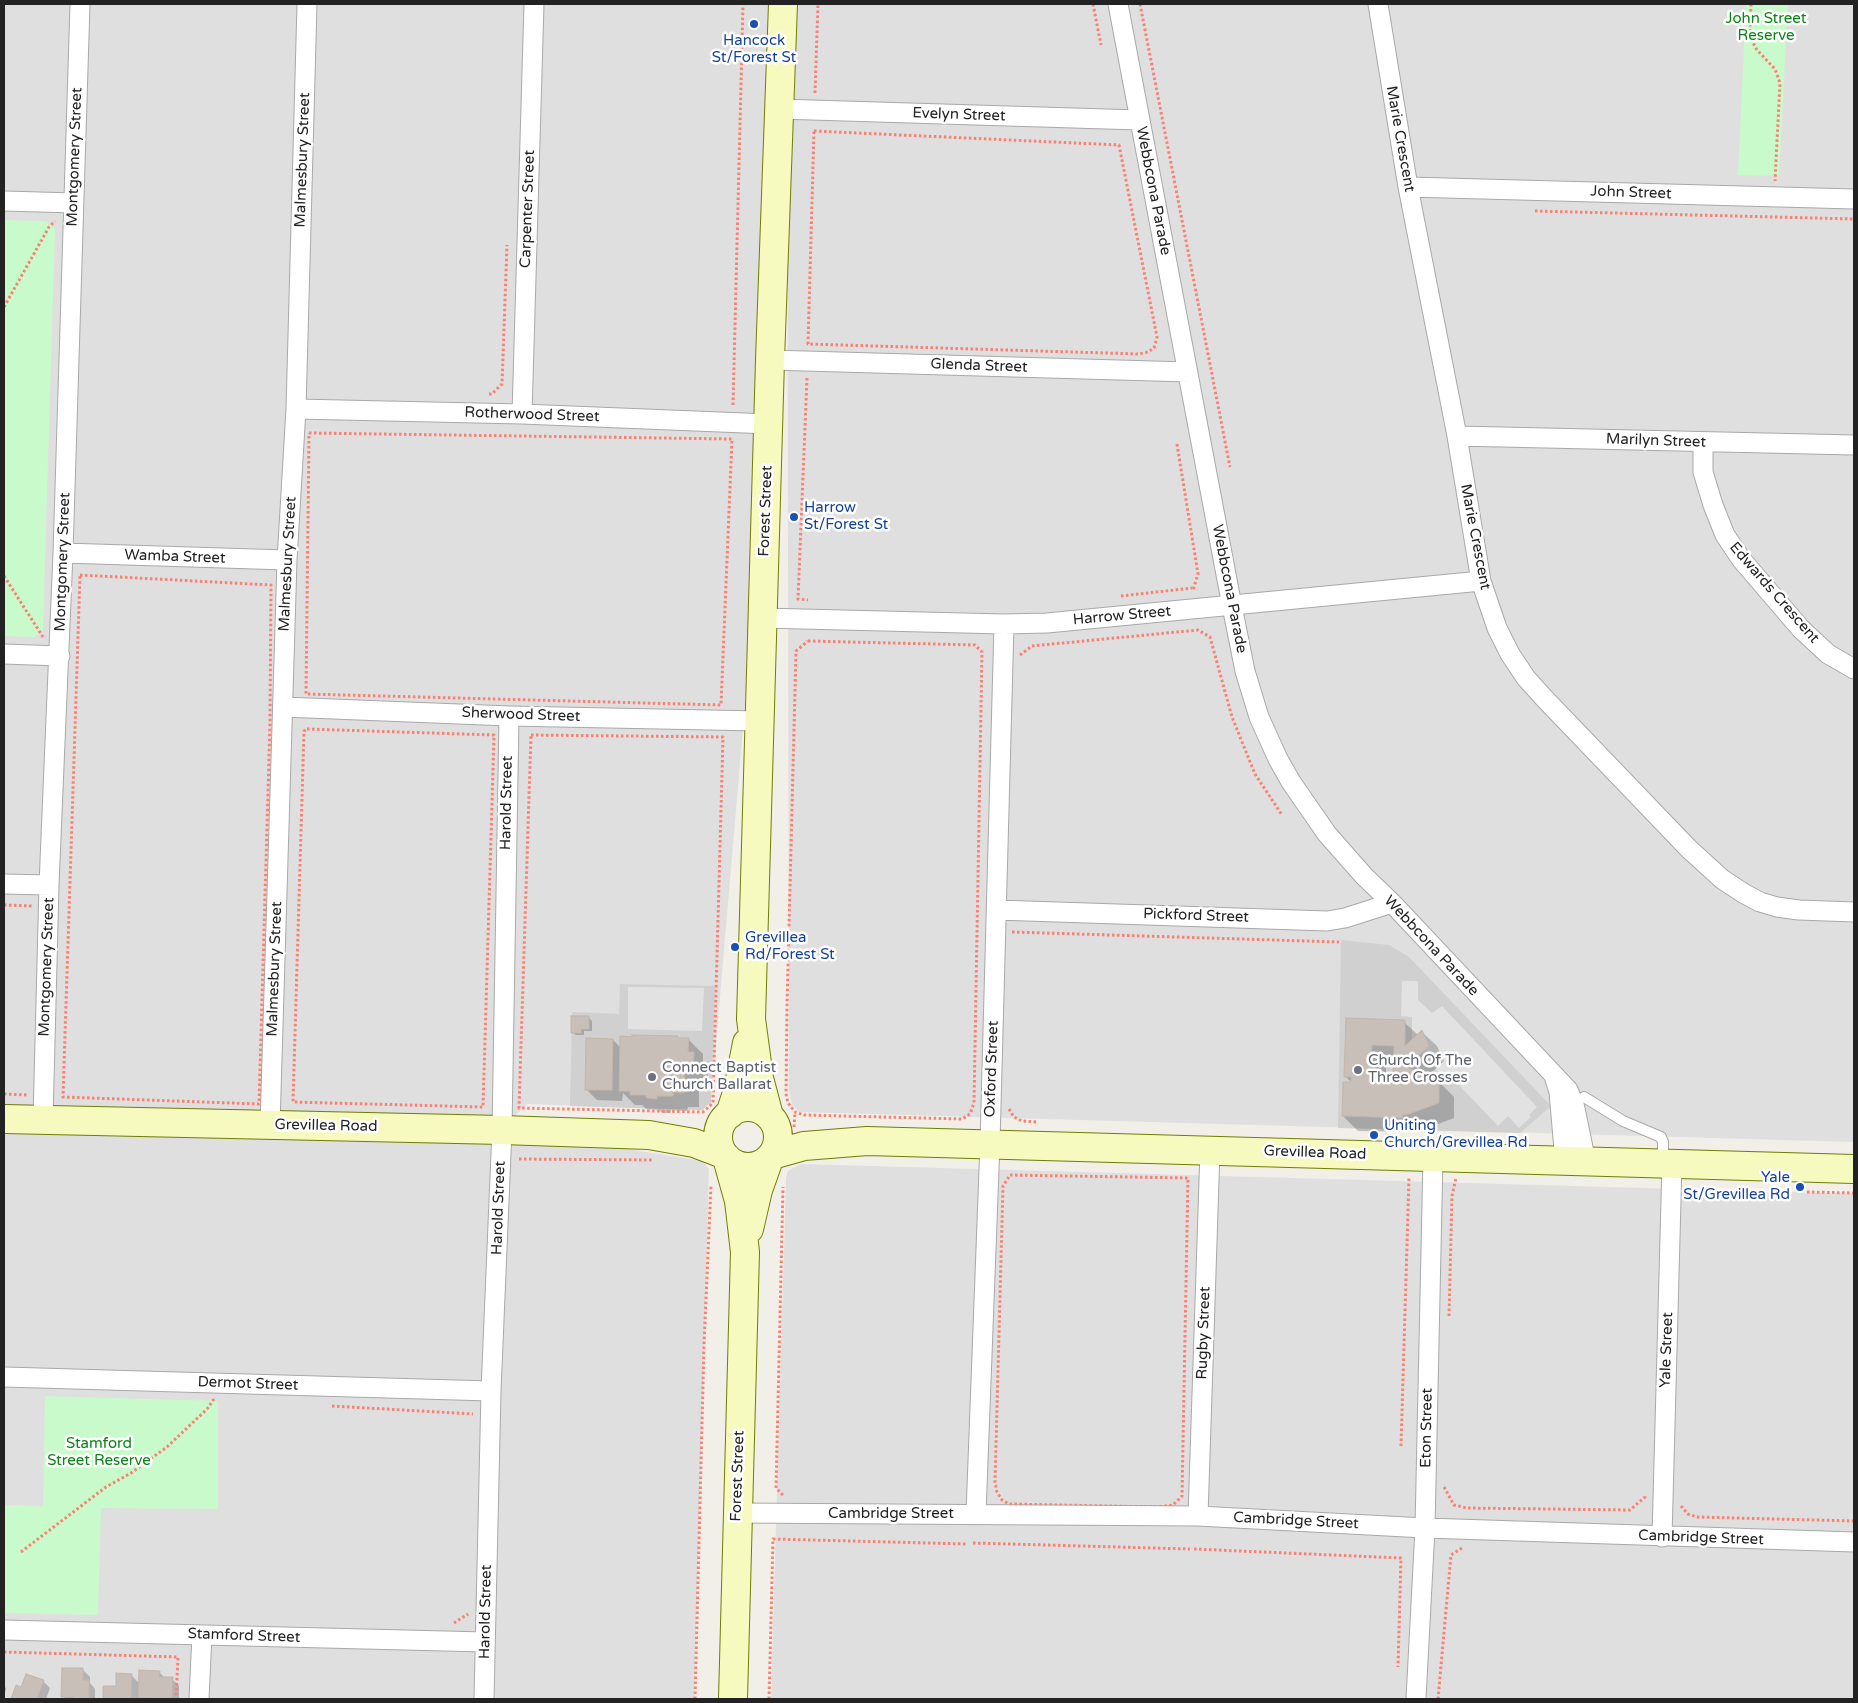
<!DOCTYPE html>
<html>
<head>
<meta charset="utf-8">
<style>
  body { margin:0 }
  #map { position:relative; width:1858px; height:1703px; overflow:hidden; background:#f2efe9; font-family:"Varela Round",sans-serif }
  canvas { display:block }
  .frame { position:absolute; inset:0; border:5px solid #222; pointer-events:none }
</style>
</head>
<body>
<div id="map">
<canvas width="1858" height="1703"></canvas>
<div class="frame"></div>
</div>
<script>
const ctx = document.querySelector('canvas').getContext('2d');
ctx.lineJoin = 'round';
function fill(path, color) { ctx.fillStyle = color; ctx.fill(path, 'evenodd'); }
const toPath = rows => new Path2D(rows.map(r => 'M' + r).join(''));
function trace(path, color, width, dash) { ctx.strokeStyle = color; ctx.lineWidth = width; ctx.lineCap = dash ? 'butt' : 'round'; ctx.setLineDash(dash || []); ctx.stroke(path); }
function label(font, color, halo, rows, align = 'center') {
  ctx.font = font + ' "Varela Round",sans-serif'; ctx.lineWidth = 5; ctx.setLineDash([]); ctx.textBaseline = 'middle'; ctx.strokeStyle = halo; ctx.fillStyle = color; for (const [text, x, y, turn = 0] of rows) {
    ctx.save(); ctx.translate(x, y); ctx.rotate((+turn || 0) * Math.PI / 180); ctx.textAlign = isNaN(turn) ? turn : align; if (halo) ctx.strokeText(text, 0, 0); ctx.fillText(text, 0, 0); ctx.restore();
  }
}
fill(toPath([
  [4,4,773,4,769,424,711,1102,702,1110,527,1104,502,1129,702,1161,709,1169,694,1699,4,1699],
  [787,4,1854,4,1854,1142,799,1112,792,1104,789,1093],
  [801,1164,1854,1194,1854,1699,771,1699,786,1178,788,1171]
]), '#e0dfdf');
fill(toPath([
  [1341,940,1389,945,1409,957,1551,1106,1520,1133,1338,1128],
  [620,984,715,986,711,1102,702,1110,570,1106,572,1012,619,1014]
]), '#d0d0d0');
fill(toPath([
  [1746,4,1788,4,1779,176,1738,175],
  [4,220,46,221,55,229,43,629,35,637,4,636],
  [45,1396,218,1401,218,1509,101,1508,98,1615,4,1613,4,1505,43,1506]
]), '#c8facc');
fill(toPath([
  [1402,981,1418,981,1418,1000,1432,1013,1442,1006,1537,1107,1529,1115,1531,1117,1519,1128,1508,1116,1498,1126,1457,1083,1440,1074,1422,1054,1412,1038,1412,1017,1401,1016],
  [628,987,704,988,702,1031,628,1029]
]), '#e2e2e2');
fill(toPath([
  [589,1018,592,1021,592,1031,584,1031,584,1035,576,1035,572,1032],
  [1347,1019,1404,1022,1418,1035,1422,1032,1437,1046,1444,1061,1427,1077,1438,1081,1454,1097,1454,1118,1425,1129,1417,1129,1417,1132,1358,1131,1343,1116,1352,1083,1345,1076],
  [1386,1059,1394,1060,1394,1074,1386,1074],
  [679,1039,688,1039,703,1054,703,1063,708,1068,708,1078,699,1078,699,1107,688,1107,687,1111,671,1110,671,1113,662,1113,659,1110,646,1109,642,1105,635,1105,623,1093,622,1101,597,1100,586,1089,613,1040,621,1048],
  [83,1670,90,1677,90,1683,95,1689,95,1699,66,1699,63,1696],
  [159,1672,165,1678,172,1679,179,1686,179,1699,140,1699,138,1697,138,1699,104,1699,104,1687,117,1687,131,1675,139,1683],
  [43,1681,50,1688,46,1699,12,1699,17,1686,22,1688],
  [4,1686,6,1688,4,1699]
]), '#0003');
const building = toPath([
  [571,1016,589,1016,589,1029,581,1029,581,1033,571,1033,571,1016],
  [1346,1018,1405,1020,1405,1046,1422,1030,1429,1046,1406,1067,1439,1080,1439,1103,1409,1114,1402,1115,1403,1118,1342,1116,1343,1082,1351,1082,1351,1077,1344,1077,1346,1018],
  [1372,1045,1394,1046,1393,1073,1371,1072,1372,1045],
  [632,1035,678,1036,678,1038,689,1038,688,1052,694,1052,693,1064,685,1064,684,1093,673,1092,673,1096,657,1096,657,1099,646,1098,646,1095,630,1095,630,1091,619,1091,620,1036,632,1037,632,1035],
  [586,1038,613,1039,612,1090,585,1090,586,1038],
  [62,1668,83,1668,83,1680,89,1680,89,1699,73,1699,74,1697,61,1697,62,1668],
  [139,1670,160,1671,159,1677,173,1677,172,1699,138,1698,139,1670],
  [116,1673,132,1674,131,1699,103,1699,103,1686,116,1686,116,1673],
  [26,1674,44,1680,37,1699,11,1699,16,1685,21,1687,26,1674]
]);
fill(building, '#c7bfb8');
trace(building, '#c4b6ab', 1);
const lane = toPath([
  [1584,1097,1623,1121,1661,1137,1663,1142,1663,1162]
]);
const street = toPath([
  [1118,4,1232,606,1245,671,1259,717,1278,759,1291,782,1327,834,1364,876,1392,903,1568,1090,1574,1104,1586,1162],
  [1378,4,1408,187,1457,436,1481,581,1497,628,1510,654,1526,678,1544,698,1689,849,1722,879,1743,893,1760,902,1777,907,1799,910,1854,912],
  [779,109,1139,120],
  [1408,187,1854,199],
  [4,201,74,203],
  [770,360,1188,372],
  [296,409,522,414,769,424],
  [522,414,534,4],
  [1457,436,1854,445],
  [1703,443,1703,472,1713,505,1725,535,1741,559,1801,629,1828,654,1854,669],
  [63,553,287,560],
  [762,618,1004,624,1047,623,1481,581],
  [4,654,60,656],
  [283,707,509,716,760,721],
  [4,884,49,885],
  [997,910,1327,921,1345,918,1392,903],
  [1555,1079,1559,1092,1565,1161],
  [43,1120,49,885,63,553,80,4],
  [270,1125,287,560,296,409,307,4],
  [4,1377,491,1391],
  [737,1513,1198,1516,1425,1528,1854,1542],
  [976,1514,990,1143,1004,624],
  [1198,1516,1210,1150],
  [1662,1537,1672,1163],
  [4,1630,485,1642],
  [199,1699,202,1635],
  [484,1699,491,1391,502,1130,509,716],
  [1416,1699,1425,1528,1433,1157]
]);
const secondary = toPath([
  '718 1137a30 30 0 1 1 60 0a30 30 0 1 1-60 0Z',
  [730,1114,738,1090,747,1043],
  [769,1116,759,1078,751,1019,770,360,783,4],
  [4,1119,502,1130,649,1135,694,1143,723,1154],
  [772,1155,804,1146,867,1141,1854,1169],
  [727,1158,739,1201,745,1252,733,1699],
  [749,1229,758,1190,769,1159]
]);
trace(lane, '#a9a9a9', 12);
trace(street, '#a9a9a9', 21);
trace(secondary, '#707d05', 30);
trace(toPath([
  [1093,4,1101,45],
  [1140,4,1230,467],
  [1751,4,1750,33,1752,41,1757,50,1775,69,1780,83,1775,181],
  [815,93,818,4],
  [814,131,1119,145,1157,337,1154,348,1148,352,1139,354,808,344,814,131],
  [1535,211,1854,219],
  [4,307,49,227,55,221],
  [807,378,798,599,808,600],
  [489,394,492,394,502,384,507,245],
  [733,405,743,4],
  [309,433,732,439,721,705,306,694,309,433],
  [1177,444,1198,574,1193,590],
  [80,575,271,585,270,723,259,1104,63,1097,80,575],
  [4,576,43,637],
  [1121,596,1192,588],
  [808,641,975,645,982,652,974,1103,970,1114,962,1119,804,1115,795,1112,788,1103,786,1094,787,1005,796,651,808,641],
  [1020,655,1032,646,1198,630,1210,637,1232,717,1255,774,1282,815],
  [307,729,494,735,483,1107,293,1102,304,731,307,729],
  [531,735,723,737,713,1103,703,1112,519,1108,531,735],
  [4,905,32,906],
  [1012,932,1339,942],
  [4,1094,28,1095],
  [1009,1109,1014,1117,1022,1121,1037,1122],
  [794,1127,795,1112],
  [519,1159,654,1160],
  [1010,1175,1188,1178,1182,1496,1173,1505,1158,1507,1009,1504,1002,1500,997,1492,995,1482,1003,1186,1010,1175],
  [1807,1192,1854,1193],
  [1449,1316,1452,1196,1456,1178],
  [332,1406,473,1414],
  [1401,1446,1409,1177],
  [1444,1487,1454,1505,1467,1508,1630,1510,1645,1497,1645,1495],
  [783,1495,776,1488,783,1187],
  [1681,1506,1688,1514,1697,1517,1854,1521],
  [973,1543,1190,1549],
  [1194,1549,1401,1558,1398,1667],
  [21,1552,106,1487,131,1473,167,1447,207,1409,214,1399],
  [454,1623,468,1614],
  [4,1652,178,1657,176,1699],
  [695,1699,704,1345,711,1185],
  [769,1699,773,1539,967,1544],
  [1438,1699,1451,1555,1462,1548]
]), '#fa8072', 3, [2.5, 2.5]);
trace(lane, '#fff', 10);
trace(street, '#fff', 19);
trace(secondary, '#f7fabf', 28);
for (const [x, y, r, color] of [
  [754,24,5,"#1a4fb4"],
  [794,517,5,"#1a4fb4"],
  [735,947,5,"#1a4fb4"],
  [1358,1070,5,"#6b7280"],
  [652,1077,5,"#6b7280"],
  [1374,1135,5,"#1a4fb4"],
  [1800,1187,5,"#1a4fb4"]
]) { const dot = new Path2D(); dot.arc(x, y, r, 0, 2 * Math.PI); ctx.fillStyle = color; ctx.fill(dot); trace(dot, '#fff', 2); }
label('15px', '#0c8416', '#fff', [
  ["John Street",1766,19],
  ["Reserve",1766,36],
  ["Stamford",99,1444],
  ["Street Reserve",99,1461]
]);
label('15px', '#164399', '#fff', [
  ["Hancock",754,41,"center"],
  ["St/Forest St",754,58,"center"],
  ["Harrow",804,508],
  ["St/Forest St",804,525],
  ["Grevillea",745,938],
  ["Rd/Forest St",745,955],
  ["Uniting",1384,1126],
  ["Church/Grevillea Rd",1384,1143],
  ["Yale",1790,1178,"right"],
  ["St/Grevillea Rd",1790,1195,"right"]
], 'left');
label('15px', '#222', '#fff', [
  ["Evelyn Street",959,115,2],
  ["Marie Crescent",1400,139,80],
  ["Montgomery Street",75,157,-88],
  ["Malmesbury Street",303,160,-88],
  ["Webbcona Parade",1153,191,79],
  ["John Street",1631,193,2],
  ["Carpenter Street",528,209,-88],
  ["Glenda Street",979,366,2],
  ["Rotherwood Street",532,415,2],
  ["Marilyn Street",1656,441,2],
  ["Forest Street",766,511,-88],
  ["Marie Crescent",1475,537,79],
  ["Wamba Street",175,557,2],
  ["Montgomery Street",63,562,-88],
  ["Malmesbury Street",288,564,-87],
  ["Webbcona Parade",1229,589,79],
  ["Edwards Crescent",1774,593,49],
  ["Harrow Street",1122,616,-5],
  ["Sherwood Street",521,715,2],
  ["Harold Street",507,803,-89],
  ["Pickford Street",1196,916,2],
  ["Webbcona Parade",1431,946,47],
  ["Montgomery Street",47,967,-88],
  ["Malmesbury Street",275,969,-88],
  ["Oxford Street",992,1069,-88],
  ["Grevillea Road",326,1126,1],
  ["Grevillea Road",1315,1153,2],
  ["Harold Street",499,1208,-88],
  ["Rugby Street",1204,1333,-88],
  ["Yale Street",1667,1350,-88],
  ["Dermot Street",248,1384,2],
  ["Eton Street",1427,1428,-89],
  ["Forest Street",738,1476,-88],
  ["Cambridge Street",891,1514],
  ["Cambridge Street",1296,1521,3],
  ["Cambridge Street",1701,1538,2],
  ["Harold Street",486,1612,-89],
  ["Stamford Street",244,1636,2]
]);
label('15px', '#5b616d', '#fff', [
  ["Church Of The",1368,1061],
  ["Three Crosses",1368,1078],
  ["Connect Baptist",662,1068],
  ["Church Ballarat",662,1085]
], 'left');
</script>
</body>
</html>
